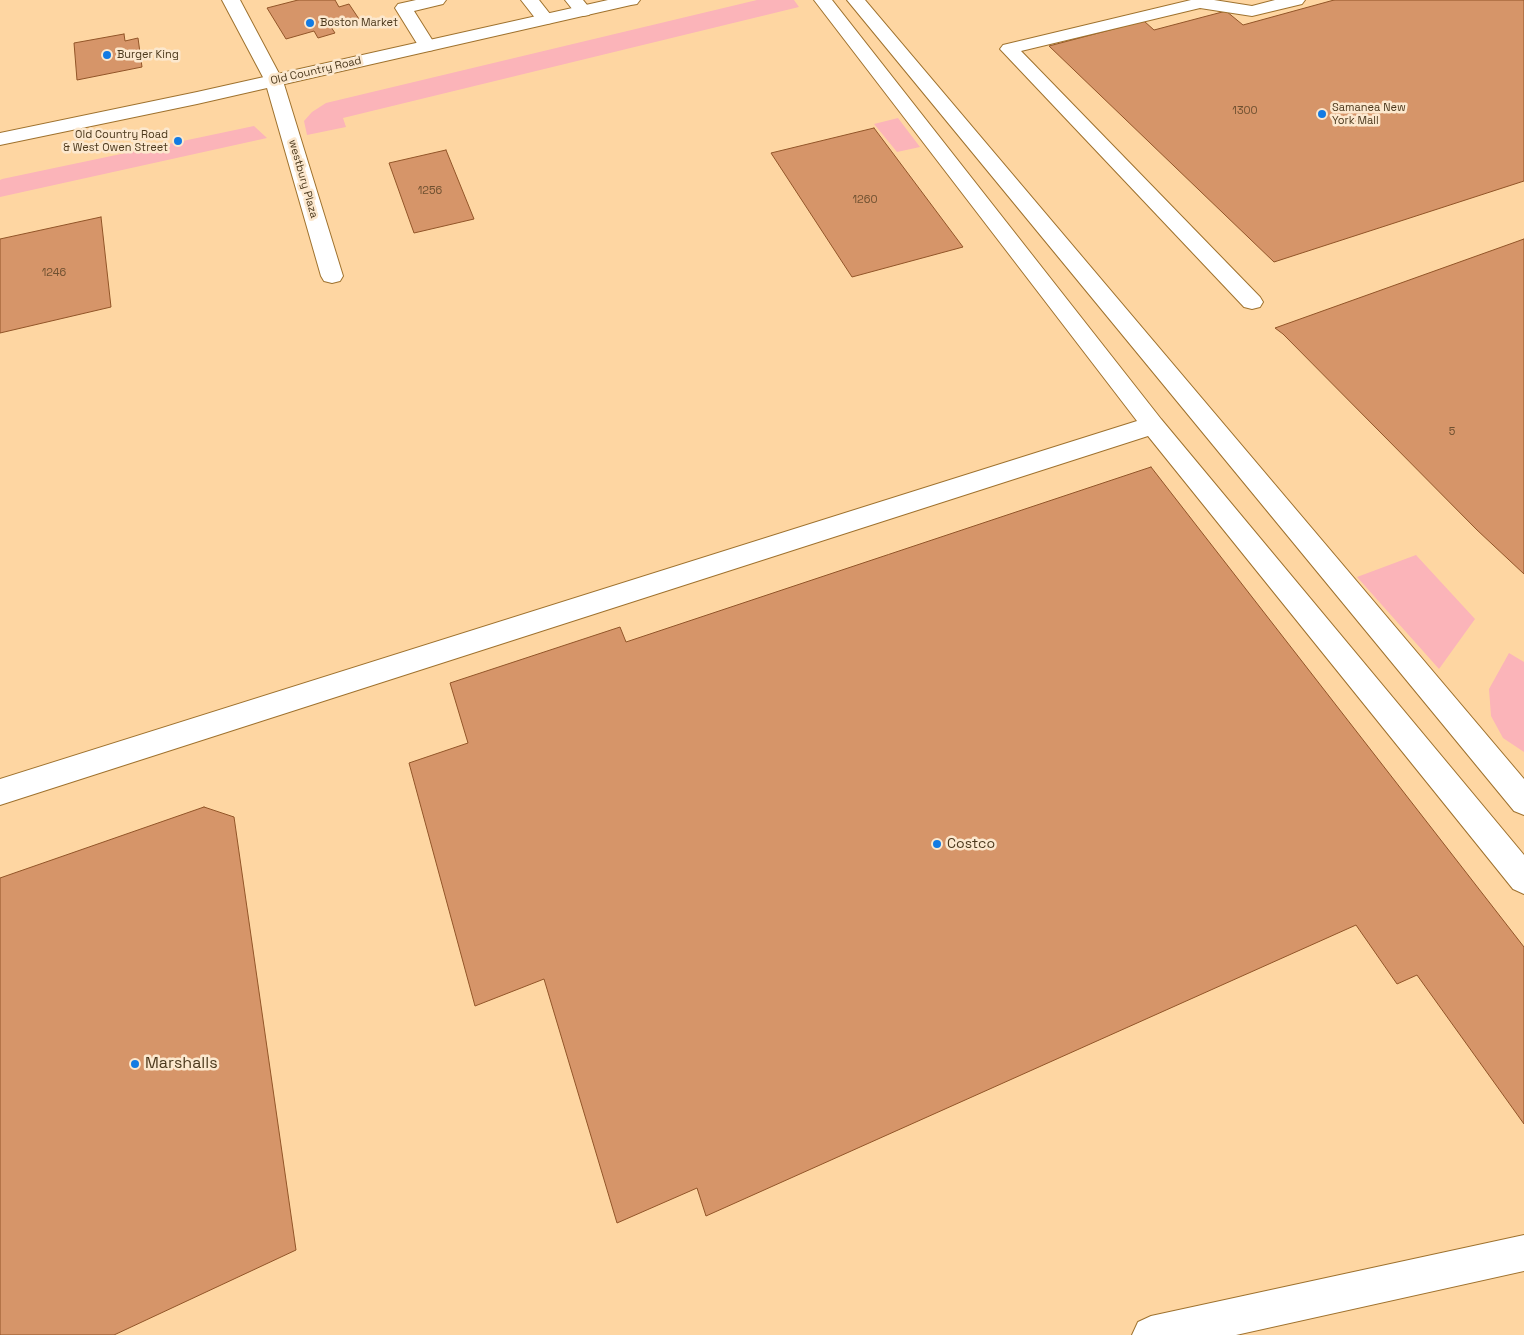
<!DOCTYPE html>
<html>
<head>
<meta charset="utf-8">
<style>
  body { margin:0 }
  canvas { display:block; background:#fed6a2 }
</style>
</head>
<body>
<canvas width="1524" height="1335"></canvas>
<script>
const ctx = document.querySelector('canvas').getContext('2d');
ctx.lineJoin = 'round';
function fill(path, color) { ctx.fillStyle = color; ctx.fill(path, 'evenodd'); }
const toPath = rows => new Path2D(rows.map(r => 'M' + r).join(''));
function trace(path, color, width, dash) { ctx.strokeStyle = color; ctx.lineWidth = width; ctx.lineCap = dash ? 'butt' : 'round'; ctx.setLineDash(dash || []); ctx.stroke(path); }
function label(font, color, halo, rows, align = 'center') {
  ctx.font = font + ' "Space Grotesk",sans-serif'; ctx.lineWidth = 5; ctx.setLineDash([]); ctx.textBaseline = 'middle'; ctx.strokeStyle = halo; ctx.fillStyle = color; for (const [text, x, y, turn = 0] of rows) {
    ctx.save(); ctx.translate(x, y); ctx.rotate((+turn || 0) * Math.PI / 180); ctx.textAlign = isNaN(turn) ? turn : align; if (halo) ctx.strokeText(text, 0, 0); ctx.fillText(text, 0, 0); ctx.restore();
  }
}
fill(toPath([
  [757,0,794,0,799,7,343,118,346,127,307,135,304,121,312,112,326,103],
  [898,118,920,147,897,152,874,124],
  [254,126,267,138,0,197,0,180,2,179],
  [1416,555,1475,619,1439,669,1357,577],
  [1509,653,1524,662,1524,752,1503,738,1491,716,1489,689]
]), '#fbb4b9');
const building = toPath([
  [298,0,335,0,339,7,349,4,359,19,331,27,335,33,318,38,314,31,286,39,267,8,298,0],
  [1334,0,1524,0,1524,181,1274,262,1049,46,1144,21,1154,30,1226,11,1243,25,1334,0],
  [124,34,125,41,138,38,142,67,77,80,74,43,124,34],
  [874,128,963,247,852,277,771,153,874,128],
  [446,150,474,219,414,233,389,163,446,150],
  [101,217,111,307,0,333,0,239,101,217],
  [1524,239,1524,574,1477,530,1283,334,1275,328,1524,239],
  [1151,467,1524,947,1524,1124,1417,975,1397,984,1356,925,706,1216,697,1188,617,1223,544,979,475,1006,409,763,468,743,450,683,620,627,626,642,1151,467],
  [204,807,234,817,296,1250,114,1335,0,1335,0,878,204,807]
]);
fill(building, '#d69569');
trace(building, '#925528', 1);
const minor = toPath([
  [222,0,240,0,283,81,343,276,340,281,332,283,324,281,321,276,265,81,222,0],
  [416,0,446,0,443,4,414,11,436,46,433,50,427,51,421,50,395,8,398,4,416,0],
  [521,0,539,0,554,19,551,23,545,24,539,23,521,0],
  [565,0,583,0,592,11,589,15,583,16,577,15,565,0],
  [814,0,832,0,1161,419,1524,855,1524,894,1513,889,1148,436,0,805,0,779,1137,421,814,0],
  [847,0,865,0,1524,779,1524,815,1514,811,847,0],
  [1191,0,1214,0,1252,6,1275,0,1305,0,1302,4,1252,16,1200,8,1021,51,1260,297,1263,302,1260,307,1252,309,1244,307,1000,49,1003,45,1191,0],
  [1524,1235,1524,1271,1236,1335,1132,1335,1138,1322,1151,1316,1524,1235]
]);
const major = toPath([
  [608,0,640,0,637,4,631,5,197,104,0,145,0,133,197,92,608,0]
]);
trace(minor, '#9f722e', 2);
trace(major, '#9f722e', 2);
fill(minor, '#fff');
fill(major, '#fff');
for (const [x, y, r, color] of [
  [310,23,5,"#137be3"],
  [107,55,5,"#137be3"],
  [1322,114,5,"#137be3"],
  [178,141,5,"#137be3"],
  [937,844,5,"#137be3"],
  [135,1064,5,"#137be3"]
]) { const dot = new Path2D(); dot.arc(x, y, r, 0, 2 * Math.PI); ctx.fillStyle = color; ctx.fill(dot); trace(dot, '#fce8ce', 2); }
label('11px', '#4c391d', '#fce8ce', [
  ["Boston Market",320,23],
  ["Burger King",117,55],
  ["Samanea New",1332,108],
  ["York Mall",1332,121],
  ["Old Country Road",168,135,"right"],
  ["& West Owen Street",168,148,"right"]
], 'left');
label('11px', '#4c391d', '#fce8ce', [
  ["Old Country Road",316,71,-13],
  ["westbury Plaza",303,179,74]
]);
label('11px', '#6e5030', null, [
  ["1300",1245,111],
  ["1256",430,191],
  ["1260",865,200],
  ["1246",54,273],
  ["5",1452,432]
]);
label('14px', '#4c391d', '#fce8ce', [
  ["Costco",947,844]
], 'left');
label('16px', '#4c391d', '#fce8ce', [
  ["Marshalls",145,1064]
], 'left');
</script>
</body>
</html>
